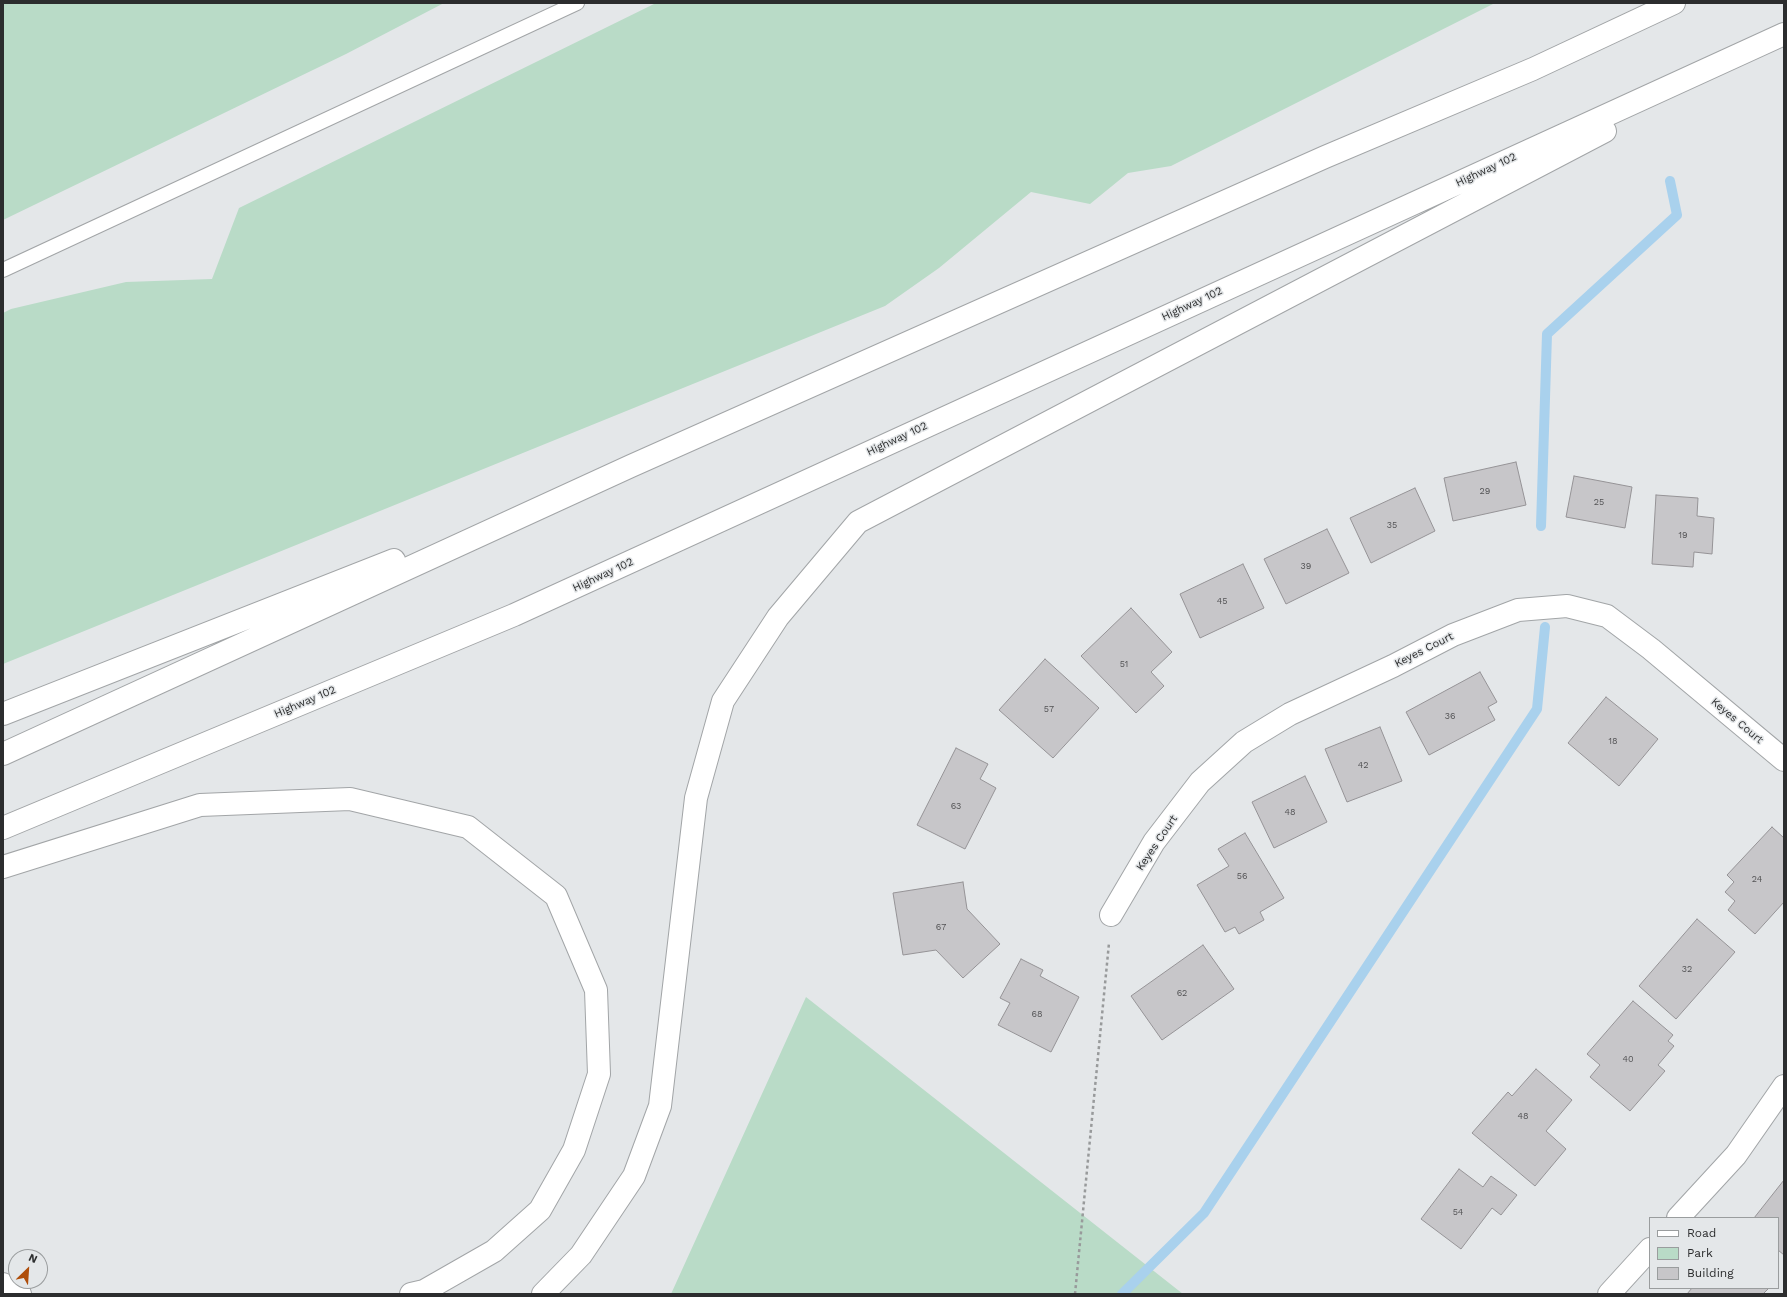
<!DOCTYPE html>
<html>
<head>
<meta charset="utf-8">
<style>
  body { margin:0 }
  #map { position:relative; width:1787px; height:1297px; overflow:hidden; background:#e4e7e9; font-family:"Work Sans",sans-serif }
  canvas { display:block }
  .frame { position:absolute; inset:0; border:4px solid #2c2d2e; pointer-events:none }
  .legend { position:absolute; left:1649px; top:1217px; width:130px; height:72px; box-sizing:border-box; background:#e4e7e9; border:1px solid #9a9d9e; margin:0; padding:5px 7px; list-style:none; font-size:12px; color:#2c2d2e }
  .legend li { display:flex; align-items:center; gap:8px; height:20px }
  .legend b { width:20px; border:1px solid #9a9d9e }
  .north { position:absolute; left:8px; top:1249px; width:40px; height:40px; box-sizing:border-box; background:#e4e7e9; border:1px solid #9a9d9e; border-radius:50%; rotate:25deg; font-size:11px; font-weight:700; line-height:16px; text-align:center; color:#2c2d2e }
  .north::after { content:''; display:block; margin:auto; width:14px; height:18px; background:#af4e0b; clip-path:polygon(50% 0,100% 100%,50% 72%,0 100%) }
</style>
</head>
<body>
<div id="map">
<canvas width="1787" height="1297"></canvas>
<div class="frame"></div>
<ul class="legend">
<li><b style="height:5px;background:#fff"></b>Road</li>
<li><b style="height:11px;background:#b9dbc7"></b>Park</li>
<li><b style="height:11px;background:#c7c6c9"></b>Building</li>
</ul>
<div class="north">N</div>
</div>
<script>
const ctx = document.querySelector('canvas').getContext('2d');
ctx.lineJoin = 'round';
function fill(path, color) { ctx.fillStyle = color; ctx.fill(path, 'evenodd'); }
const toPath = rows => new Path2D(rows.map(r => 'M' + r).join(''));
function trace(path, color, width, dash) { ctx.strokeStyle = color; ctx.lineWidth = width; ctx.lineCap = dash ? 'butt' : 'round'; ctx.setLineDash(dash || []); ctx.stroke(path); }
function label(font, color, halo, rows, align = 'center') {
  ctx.font = font + ' "Work Sans",sans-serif'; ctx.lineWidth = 3; ctx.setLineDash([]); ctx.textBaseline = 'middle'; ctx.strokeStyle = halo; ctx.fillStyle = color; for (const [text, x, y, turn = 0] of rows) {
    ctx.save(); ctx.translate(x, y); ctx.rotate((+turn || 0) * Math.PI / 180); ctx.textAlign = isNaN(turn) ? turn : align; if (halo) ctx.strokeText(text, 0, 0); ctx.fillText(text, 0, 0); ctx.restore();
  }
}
fill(toPath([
  [3,3,444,3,346,54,3,220],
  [656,3,1495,3,1171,166,1128,173,1090,204,1031,192,939,268,885,306,3,664,3,313,11,309,126,282,212,279,239,208],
  [806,997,1183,1294,671,1294]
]), '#b9dbc7');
trace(toPath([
  [1541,526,1547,334,1677,215,1670,181],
  [1122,1294,1204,1213,1537,709,1545,627]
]), '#a9d1ed', 10);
const building = toPath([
  [1516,462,1526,505,1453,521,1444,478,1516,462],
  [1574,476,1632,487,1625,528,1566,517,1574,476],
  [1415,488,1435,531,1371,563,1350,518,1415,488],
  [1656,495,1698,498,1697,516,1714,518,1712,554,1694,552,1693,567,1652,564,1656,495],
  [1327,529,1349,573,1286,604,1264,559,1327,529],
  [1243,564,1264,608,1200,638,1180,594,1243,564],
  [1131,608,1172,652,1151,672,1164,686,1136,713,1081,656,1131,608],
  [1045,659,1099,708,1053,758,999,710,1045,659],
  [1480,672,1497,702,1488,707,1495,720,1429,755,1406,712,1480,672],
  [1606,697,1658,739,1619,786,1568,743,1606,697],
  [1380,727,1402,781,1347,802,1325,749,1380,727],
  [956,748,988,764,980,779,996,788,965,849,917,825,956,748],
  [1305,776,1327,822,1274,848,1252,802,1305,776],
  [1772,827,1784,838,1784,902,1755,934,1728,910,1735,901,1725,892,1734,882,1727,875,1772,827],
  [1245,833,1284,898,1260,912,1264,920,1239,934,1235,927,1225,932,1197,885,1229,866,1218,849,1245,833],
  [963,882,967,909,1000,944,963,978,936,950,903,955,893,893,963,882],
  [1697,919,1735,952,1676,1019,1639,986,1697,919],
  [1203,945,1234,989,1162,1040,1131,996,1203,945],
  [1021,959,1043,970,1040,976,1079,997,1051,1052,998,1025,1010,1003,1000,998,1021,959],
  [1633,1001,1673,1035,1668,1041,1674,1046,1658,1065,1665,1071,1630,1111,1590,1077,1600,1065,1587,1054,1633,1001],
  [1536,1069,1572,1100,1546,1131,1566,1149,1535,1186,1472,1133,1508,1092,1512,1096,1536,1069],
  [1459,1169,1483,1187,1491,1176,1517,1195,1501,1215,1492,1208,1461,1249,1421,1219,1459,1169],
  [1784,1180,1784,1255,1778,1250,1778,1218,1754,1218,1784,1180],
  [1692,1288,1769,1288,1763,1294,1687,1294,1692,1288]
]);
fill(building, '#c7c6c9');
trace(building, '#959396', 1);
const lane = toPath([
  [3,270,577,3]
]);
const street = toPath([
  [1111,915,1154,842,1200,782,1244,742,1290,714,1393,666,1453,635,1518,610,1567,606,1607,616,1651,649,1784,760],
  [1678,1218,1736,1155,1784,1086],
  [1609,1294,1650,1249]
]);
const highway = toPath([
  [3,714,394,560],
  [3,754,631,466,1325,157,1533,69,1674,3],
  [3,828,514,615,1784,34],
  [3,867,200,805,350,799,468,827,556,896,596,990,599,1074,574,1150,540,1210,494,1251,424,1291,411,1294],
  [3,1284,20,1294],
  [543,1294,581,1255,634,1176,660,1106,696,798,723,701,778,617,858,522,1605,131]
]);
trace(lane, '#a2a5a7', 16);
trace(street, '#a2a5a7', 24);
trace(highway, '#a2a5a7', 24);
trace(toPath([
  [1075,1294,1109,943]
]), '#989a9b', 2.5, [3, 3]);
trace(lane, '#fff', 14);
trace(street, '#fff', 22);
trace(highway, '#fff', 22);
label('9px', '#535355', null, [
  ["29",1485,491],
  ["25",1599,502],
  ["35",1392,525],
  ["19",1683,535],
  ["39",1306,566],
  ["45",1222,601],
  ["51",1124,664],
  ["57",1049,709],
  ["36",1450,716],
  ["18",1613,741],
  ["42",1363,765],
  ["63",956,806],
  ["48",1290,812],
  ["56",1242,876],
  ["24",1757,879],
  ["67",941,927],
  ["32",1687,969],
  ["62",1182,993],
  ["68",1037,1014],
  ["40",1628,1059],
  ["48",1523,1116],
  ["54",1458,1212]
]);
label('11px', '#2c2d2e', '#e4e7e9', [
  ["Highway 102",1486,170,-25],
  ["Highway 102",1192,304,-25],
  ["Highway 102",897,439,-25],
  ["Highway 102",603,575,-25],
  ["Keyes Court",1424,650,-27],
  ["Highway 102",305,702,-23],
  ["Keyes Court",1737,721,40],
  ["Keyes Court",1157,843,-56]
]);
</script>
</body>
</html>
